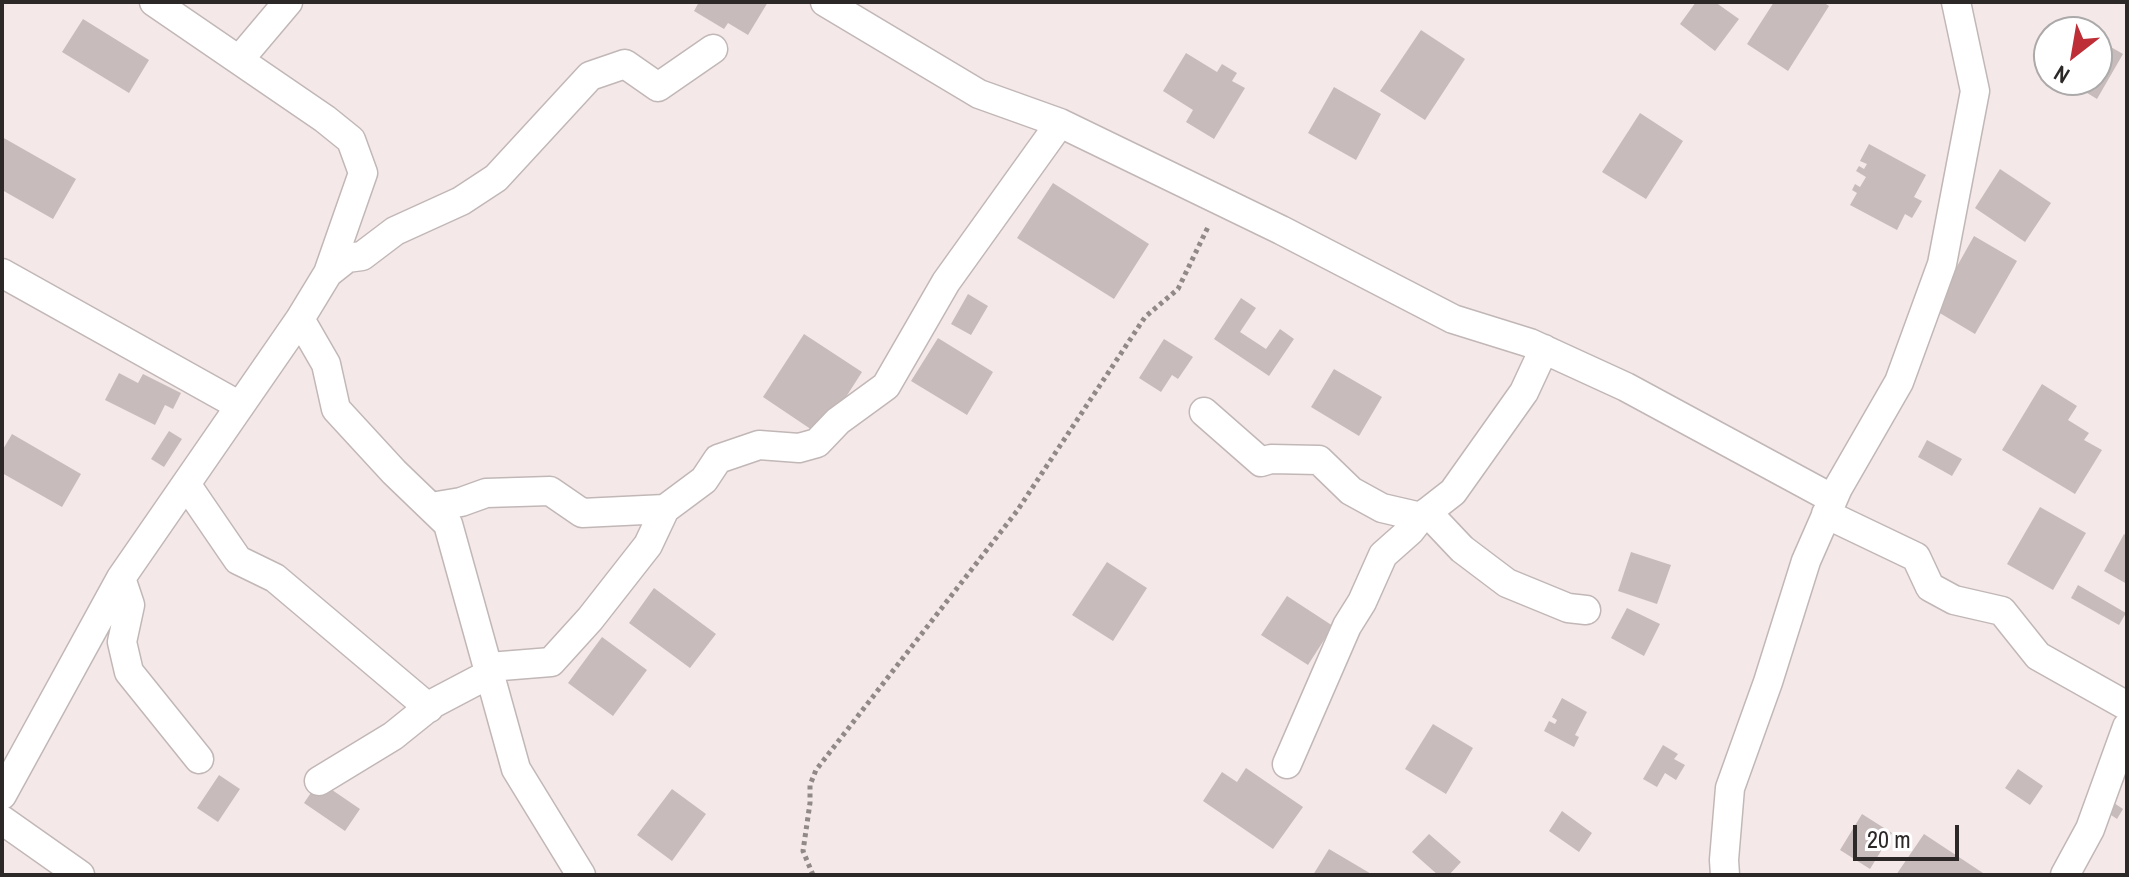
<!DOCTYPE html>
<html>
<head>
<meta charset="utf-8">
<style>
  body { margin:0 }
  #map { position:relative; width:2129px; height:877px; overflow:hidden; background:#f4e9e8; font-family:"Archivo Narrow",sans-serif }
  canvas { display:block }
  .frame { position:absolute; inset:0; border:4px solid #2c2827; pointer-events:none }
  .north { position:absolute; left:2033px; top:16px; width:80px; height:80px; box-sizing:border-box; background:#fff; border:2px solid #aba9a9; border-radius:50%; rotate:211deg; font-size:22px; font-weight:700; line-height:32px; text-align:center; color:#2c2827 }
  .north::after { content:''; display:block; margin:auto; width:28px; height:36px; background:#be2e36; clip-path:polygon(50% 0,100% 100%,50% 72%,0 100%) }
  .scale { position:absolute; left:1853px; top:825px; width:106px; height:36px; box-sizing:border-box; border:4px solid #2c2827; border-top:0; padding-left:10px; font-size:24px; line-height:28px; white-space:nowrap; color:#2c2827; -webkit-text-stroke:6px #fff; paint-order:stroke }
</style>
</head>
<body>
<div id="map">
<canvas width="2129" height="877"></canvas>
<div class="frame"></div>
<div class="north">N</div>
<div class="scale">20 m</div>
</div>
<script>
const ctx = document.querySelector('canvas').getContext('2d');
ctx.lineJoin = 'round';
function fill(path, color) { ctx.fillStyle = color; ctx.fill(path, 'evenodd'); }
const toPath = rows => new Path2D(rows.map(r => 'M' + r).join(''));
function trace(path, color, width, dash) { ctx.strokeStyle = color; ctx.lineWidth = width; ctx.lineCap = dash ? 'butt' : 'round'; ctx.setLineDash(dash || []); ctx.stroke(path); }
fill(toPath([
  [699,2,768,2,748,35,728,23,724,29,694,11],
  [1696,2,1715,2,1739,19,1715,51,1680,24],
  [1774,2,1823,2,1829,6,1788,71,1747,44],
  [83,19,149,60,129,93,62,52],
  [2069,22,2086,32,2063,32],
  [1421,30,1465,59,1425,120,1380,91],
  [2097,39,2123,54,2097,99,2066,80,2097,80],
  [1186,53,1217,72,1222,64,1237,73,1232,81,1245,88,1214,139,1186,122,1193,110,1163,91],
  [1334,87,1381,114,1356,160,1308,133],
  [1640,113,1683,141,1646,199,1602,172],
  [2,137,76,179,53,219,2,190],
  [1869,144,1926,175,1914,197,1922,201,1912,218,1905,214,1897,230,1850,205,1857,193,1852,190,1855,184,1860,187,1866,177,1856,171,1859,166,1864,169,1867,164,1860,161],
  [2000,169,2051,203,2025,242,1975,208],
  [1053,183,1149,244,1114,299,1017,238],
  [1974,236,2017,261,1975,334,1933,309],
  [968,294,988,306,971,335,951,324],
  [1241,298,1256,308,1240,332,1266,349,1280,329,1294,339,1269,376,1214,339],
  [804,334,862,372,821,436,763,397],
  [938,338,993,372,967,415,911,381],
  [1164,339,1193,357,1178,379,1172,375,1161,392,1139,378],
  [1334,369,1382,397,1359,436,1311,407],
  [119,373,138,383,143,374,181,393,173,409,165,405,155,425,105,400],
  [2042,384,2077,406,2068,420,2089,433,2084,440,2102,450,2075,494,2002,450],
  [169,431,182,439,164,467,151,459],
  [12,434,81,474,62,507,2,473,2,451],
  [1927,440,1962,459,1952,476,1918,457],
  [2040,507,2086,533,2053,590,2007,564],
  [2124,534,2127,536,2127,584,2104,571],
  [1631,552,1671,565,1657,604,1618,591],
  [1107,562,1147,588,1113,641,1072,615],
  [2078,585,2126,613,2119,625,2071,598],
  [654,588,716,634,690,668,629,623],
  [1287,596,1333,626,1308,665,1261,635],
  [1627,608,1660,624,1644,656,1611,638],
  [602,637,647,670,613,716,568,683],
  [1562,698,1587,712,1575,735,1579,737,1574,747,1544,731,1549,721,1555,724,1557,720,1552,717],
  [1433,724,1473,748,1446,794,1405,769],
  [1663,745,1678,754,1674,759,1685,765,1676,780,1665,773,1657,787,1643,779],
  [1246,768,1303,807,1273,849,1203,801,1222,772,1237,782],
  [2018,769,2043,786,2030,805,2005,788],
  [219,775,240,789,218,822,197,808],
  [319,781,360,809,345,831,304,803],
  [672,789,706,814,672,861,637,835],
  [2111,801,2123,809,2117,819,2105,811],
  [1562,811,1592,833,1579,852,1549,831],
  [1862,814,1892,833,1870,869,1840,850],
  [1429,834,1461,862,1449,875,1438,875,1412,852],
  [1924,834,1986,875,1896,875],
  [1329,849,1373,875,1313,875]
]), '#c7bcbb');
const minor = toPath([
  [154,2,325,119,351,140,363,173,328,273,300,319,326,364,336,409,394,472,448,524,516,769,581,875],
  [825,2,979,94,1060,123,1281,230,1453,319,1530,343,1626,387,1833,499],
  [239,60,288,2],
  [2,273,240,406],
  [328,273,347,258,362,256,395,231,461,201,496,178,590,76,625,64,658,87,713,49],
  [1204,412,1261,462,1271,459,1319,460,1351,491,1382,508,1421,517,1453,492,1524,392,1544,349],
  [186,484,238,560,275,578,429,708],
  [431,507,461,502,486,493,550,491,582,513,665,509],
  [1427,512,1462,549,1507,583,1568,608,1586,610],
  [1826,514,1916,557,1930,587,1954,600,2002,611,2038,656,2127,706],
  [121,578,130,605,122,642,129,672,199,759],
  [489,667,551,662,590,619,648,545,665,509,704,480,718,459,759,445,799,448,817,443,838,421,886,386,946,282,1060,123],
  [1287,764,1347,626,1362,602,1383,555,1410,531,1421,517],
  [319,781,393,736,434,703,491,673],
  [2,795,121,578,300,319],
  [2,820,80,875],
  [1725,875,1724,860,1730,788,1768,682,1806,561,1838,488,1899,382,1942,264,1975,91,1956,2],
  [2065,875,2090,829,2127,727]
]);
trace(minor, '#c2b7b7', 31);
trace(toPath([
  [813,875,803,851,810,803,810,785,816,770,1017,511,1145,317,1178,289,1208,227]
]), '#908988', 5, [4, 4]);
trace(minor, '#fff', 28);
</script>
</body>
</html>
